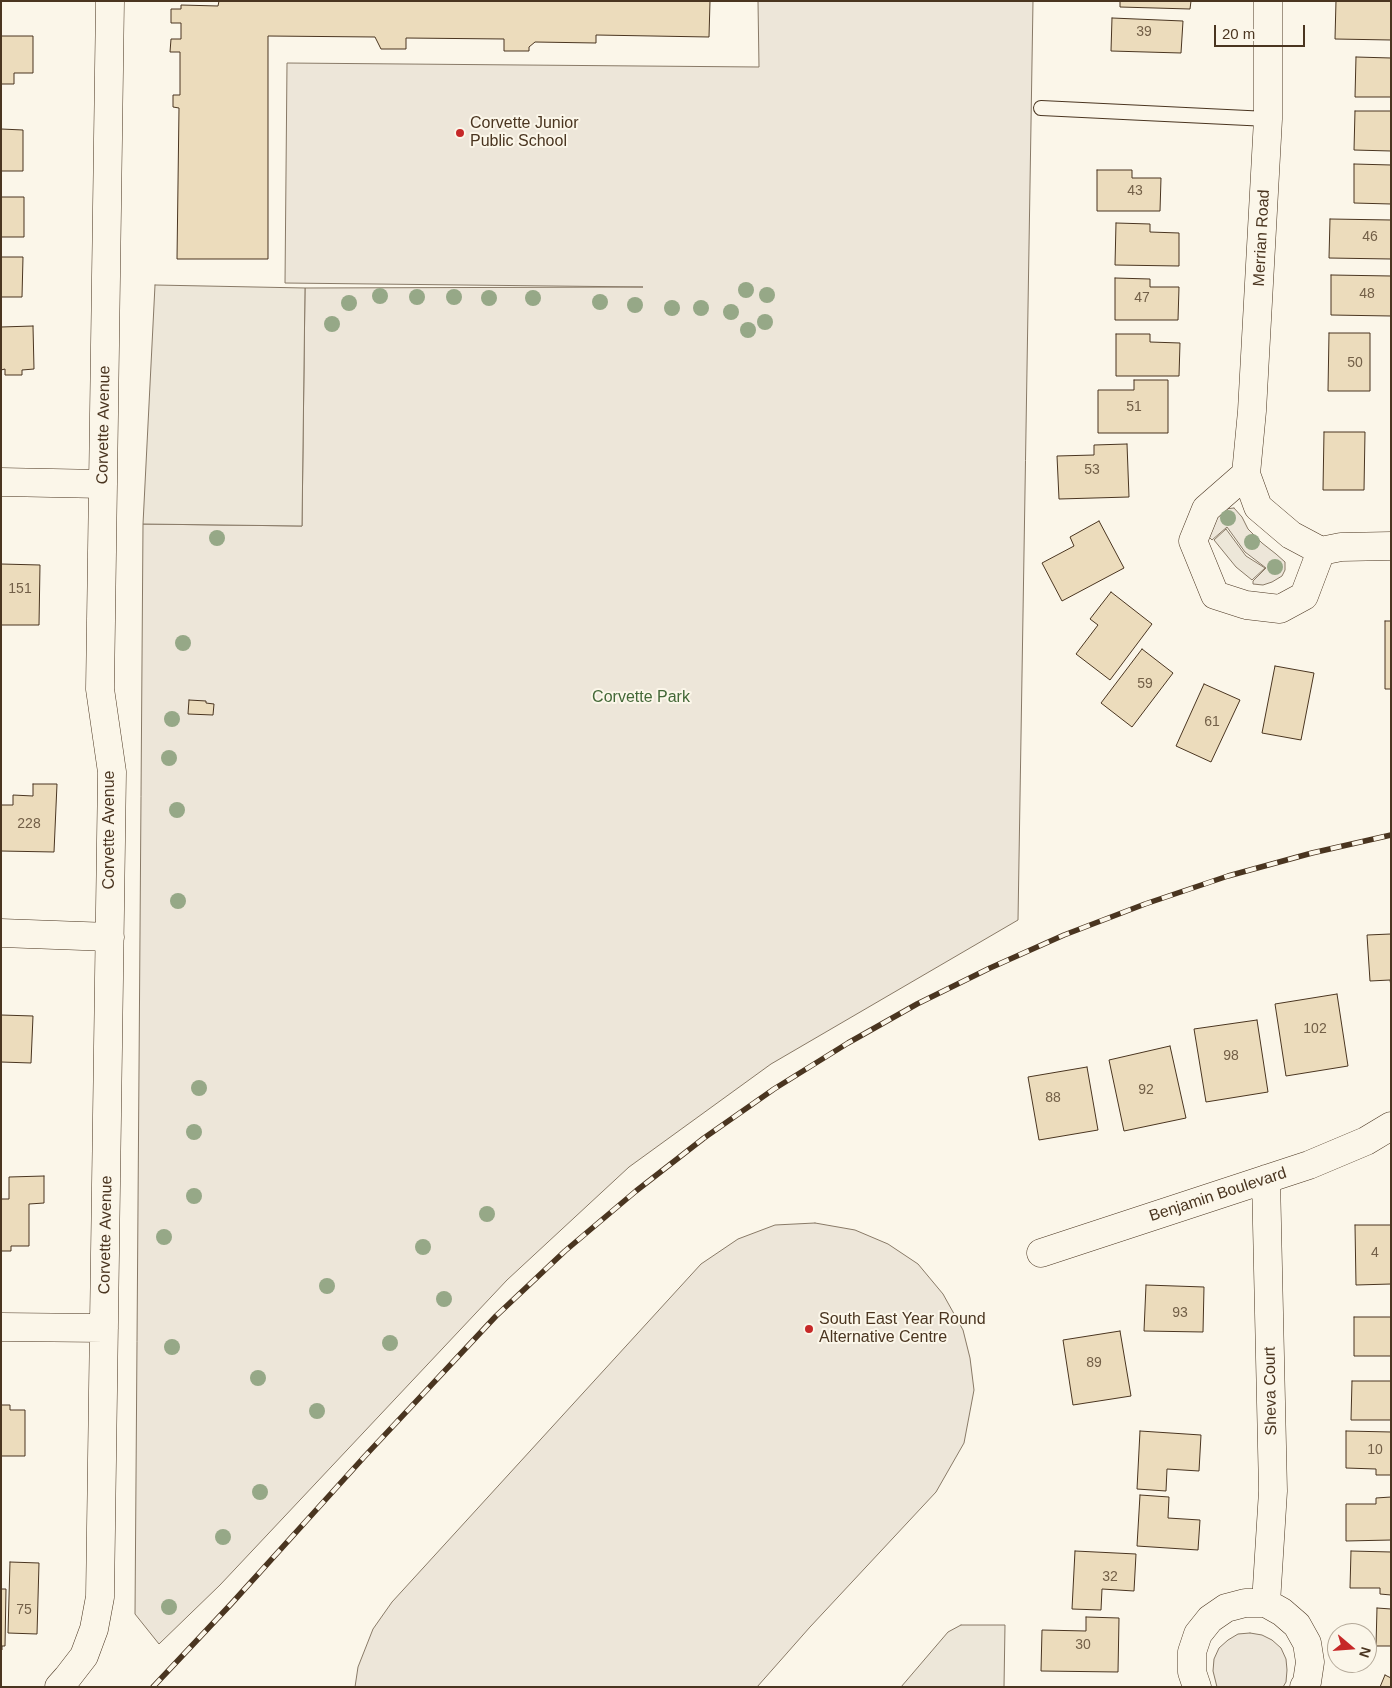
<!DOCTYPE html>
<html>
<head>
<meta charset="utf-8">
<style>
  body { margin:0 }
  #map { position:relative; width:1392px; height:1688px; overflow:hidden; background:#fbf6e9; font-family:Helvetica,sans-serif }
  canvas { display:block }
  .frame { position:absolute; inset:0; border:2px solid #4a3520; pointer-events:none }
  .north { position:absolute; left:1327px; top:1623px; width:50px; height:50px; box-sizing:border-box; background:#fbf6e9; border:1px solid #b4a999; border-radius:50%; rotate:108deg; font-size:14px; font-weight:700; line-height:20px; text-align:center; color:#4a3520 }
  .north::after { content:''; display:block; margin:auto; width:18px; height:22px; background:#c62828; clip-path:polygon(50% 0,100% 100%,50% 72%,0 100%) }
  .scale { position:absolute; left:1214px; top:25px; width:91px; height:22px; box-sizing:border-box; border:2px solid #4a3520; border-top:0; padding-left:6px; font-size:15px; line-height:18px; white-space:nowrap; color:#4a3520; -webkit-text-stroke:4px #fbf6e9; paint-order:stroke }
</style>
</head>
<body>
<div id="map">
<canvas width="1392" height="1688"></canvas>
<div class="frame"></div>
<div class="north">N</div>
<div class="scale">20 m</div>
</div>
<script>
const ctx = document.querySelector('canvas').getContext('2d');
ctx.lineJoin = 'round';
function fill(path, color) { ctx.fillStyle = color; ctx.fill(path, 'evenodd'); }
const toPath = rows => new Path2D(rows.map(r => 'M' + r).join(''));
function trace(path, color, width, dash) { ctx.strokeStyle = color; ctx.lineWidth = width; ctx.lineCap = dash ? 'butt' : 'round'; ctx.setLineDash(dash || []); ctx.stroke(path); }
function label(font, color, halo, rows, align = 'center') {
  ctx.font = font + ' Helvetica,sans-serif'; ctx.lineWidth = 4; ctx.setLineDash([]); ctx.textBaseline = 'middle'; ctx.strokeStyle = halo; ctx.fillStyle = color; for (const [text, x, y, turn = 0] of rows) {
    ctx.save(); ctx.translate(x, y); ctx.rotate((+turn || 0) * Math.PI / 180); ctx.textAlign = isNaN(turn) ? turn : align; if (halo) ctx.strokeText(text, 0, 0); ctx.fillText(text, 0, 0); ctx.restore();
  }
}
const green = toPath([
  [758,1,1033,1,1018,920,771,1064,629,1167,507,1280,220,1585,159,1644,135,1614,143,524,302,526,305,288,643,287,285,283,287,63,759,67,758,1],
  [1234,508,1242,517,1248,529,1262,543,1276,554,1285,562,1285,570,1282,576,1272,582,1263,585,1253,584,1253,581,1266,568,1245,552,1227,527,1212,540,1209,537,1219,513,1225,509,1234,508],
  [815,1223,855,1230,888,1244,918,1264,943,1294,963,1330,970,1358,974,1390,964,1443,936,1492,810,1627,757,1687,355,1687,358,1667,373,1629,392,1602,701,1264,738,1239,775,1225,815,1223],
  [1250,1633,1262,1635,1272,1640,1281,1648,1286,1659,1287,1670,1286,1682,1283,1687,1217,1687,1213,1671,1214,1659,1219,1648,1228,1640,1238,1634,1250,1633]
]);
fill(green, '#ede6d9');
trace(green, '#887966', 1);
const parking = toPath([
  [155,285,305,288,302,526,143,524,155,285],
  [1226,529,1246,556,1265,568,1252,580,1236,567,1214,540,1226,529],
  [961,1625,1005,1625,1004,1687,901,1687,948,1632,961,1625]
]);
fill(parking, '#ede7d9');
trace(parking, '#887966', 1);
const building = toPath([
  [219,1,710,1,709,37,596,35,596,43,535,42,529,47,529,51,504,51,504,39,406,38,406,49,381,49,375,37,268,36,268,259,177,259,179,108,173,107,173,95,180,95,180,52,170,52,171,39,181,39,181,23,171,23,171,9,181,9,181,5,218,6,219,1],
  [1120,1,1191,1,1190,9,1120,7,1120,1],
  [1336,1,1391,1,1391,40,1335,39,1336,1],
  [1112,18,1183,21,1181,53,1111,51,1112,18],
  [1,36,33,36,33,73,14,73,14,84,1,84,1,36],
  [1356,57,1391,58,1391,97,1355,97,1356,57],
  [1355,111,1391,111,1391,151,1354,150,1355,111],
  [1,129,23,130,23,171,1,171,1,129],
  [1354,164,1391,165,1391,204,1354,203,1354,164],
  [1097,170,1132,170,1132,178,1161,178,1160,211,1097,211,1097,170],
  [1,197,24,197,24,237,1,237,1,197],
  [1330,219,1391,220,1391,259,1329,258,1330,219],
  [1116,223,1150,224,1150,232,1179,233,1179,266,1115,265,1116,223],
  [1,257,23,257,22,297,1,297,1,257],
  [1331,275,1391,276,1391,316,1331,315,1331,275],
  [1115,278,1150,279,1150,287,1179,287,1178,320,1115,320,1115,278],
  [33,326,34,369,22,370,22,375,5,375,5,369,1,370,1,327,33,326],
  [1329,333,1370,333,1370,391,1328,391,1329,333],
  [1116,334,1150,334,1150,342,1180,343,1179,376,1116,376,1116,334],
  [1134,380,1168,380,1168,433,1098,433,1098,390,1134,390,1134,380],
  [1324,432,1365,432,1364,490,1323,490,1324,432],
  [1127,444,1129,497,1059,499,1057,456,1094,455,1094,445,1127,444],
  [1099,521,1124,568,1062,601,1042,563,1074,546,1070,537,1099,521],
  [1,564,40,565,39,625,1,625,1,564],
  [1111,592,1152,624,1110,680,1076,654,1098,625,1090,619,1111,592],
  [1385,621,1391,621,1391,689,1385,689,1385,621],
  [1142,649,1173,673,1132,727,1101,703,1142,649],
  [1275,666,1314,673,1301,740,1262,733,1275,666],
  [1204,684,1240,700,1211,762,1176,746,1204,684],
  [189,700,206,701,206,703,214,704,213,715,188,714,189,700],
  [33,784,57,784,54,852,1,851,1,805,13,805,13,795,33,796,33,784],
  [1391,934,1391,986,1390,980,1370,981,1367,935,1391,934],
  [1337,994,1348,1066,1286,1076,1275,1004,1337,994],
  [1,1015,33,1016,31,1063,1,1062,1,1015],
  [1257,1020,1268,1092,1206,1102,1194,1029,1257,1020],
  [1170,1046,1186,1118,1124,1131,1109,1060,1170,1046],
  [1087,1067,1098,1130,1039,1140,1028,1077,1087,1067],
  [44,1176,44,1203,29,1204,29,1246,11,1246,11,1251,1,1251,1,1199,9,1199,9,1177,44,1176],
  [1355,1225,1391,1225,1391,1284,1356,1285,1355,1225],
  [1146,1285,1204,1287,1203,1332,1144,1331,1146,1285],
  [1354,1317,1391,1317,1391,1356,1354,1356,1354,1317],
  [1120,1331,1131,1396,1073,1405,1063,1340,1120,1331],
  [1352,1381,1391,1381,1391,1420,1351,1420,1352,1381],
  [1,1405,10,1405,10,1410,25,1410,25,1456,1,1456,1,1405],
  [1140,1431,1201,1435,1199,1471,1167,1469,1166,1491,1137,1489,1140,1431],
  [1346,1431,1391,1432,1391,1475,1376,1475,1376,1469,1346,1468,1346,1431],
  [1140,1495,1169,1497,1168,1518,1200,1520,1198,1550,1137,1546,1140,1495],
  [1391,1497,1391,1540,1346,1541,1346,1504,1376,1504,1376,1498,1391,1497],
  [1075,1551,1136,1554,1134,1591,1102,1589,1101,1610,1072,1609,1075,1551],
  [1351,1551,1391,1552,1391,1595,1380,1594,1380,1588,1350,1588,1351,1551],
  [10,1562,39,1563,37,1634,8,1633,10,1562],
  [1,1589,6,1589,5,1646,2,1646,2,1650,1,1650,1,1589],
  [1377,1608,1391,1609,1391,1646,1376,1646,1377,1608],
  [1086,1617,1119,1618,1118,1672,1041,1671,1042,1630,1086,1631,1086,1617],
  [1385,1675,1391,1678,1391,1687,1380,1687,1385,1675]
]);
fill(building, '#ecdcbc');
trace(building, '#4a3520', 1);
const lane = toPath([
  [1041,108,1268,119]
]);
const street = toPath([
  [1268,1,1268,119,1252,411,1246,474,1258,507,1291,535,1321,551],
  [1246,474,1206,509,1193,541,1215,595,1246,605,1280,609,1304,596,1321,551],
  [1,482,103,484],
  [1321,551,1341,547,1391,546],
  [1,933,110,937],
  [1041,1253,1309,1165,1366,1141,1391,1126],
  [1,1327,104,1328],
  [1266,1603,1273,1491,1266,1179],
  [59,1687,67,1678,84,1656,94,1629,100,1597,112,772,100,689,110,1],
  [1197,1687,1192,1672,1192,1652,1198,1634,1210,1619,1226,1608,1245,1603,1266,1603,1282,1612,1297,1625,1307,1643,1310,1662,1307,1682,1304,1687]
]);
trace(lane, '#4a3520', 16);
trace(street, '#4a3520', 29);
trace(lane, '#fbf6e9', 14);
trace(street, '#fbf6e9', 28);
const rail = toPath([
  [153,1687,232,1603,365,1456,496,1316,565,1251,636,1191,704,1138,774,1089,848,1043,917,1004,990,968,1064,935,1145,904,1228,876,1312,853,1391,835]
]);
trace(rail, '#4a3520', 5.5);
trace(rail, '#fbf6e9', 4, [11]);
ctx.fillStyle = '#96a887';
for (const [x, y] of [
  [746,290],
  [767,295],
  [380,296],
  [417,297],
  [454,297],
  [489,298],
  [533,298],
  [600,302],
  [349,303],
  [635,305],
  [672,308],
  [701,308],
  [731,312],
  [765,322],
  [332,324],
  [748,330],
  [1228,518],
  [217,538],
  [1252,542],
  [1275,567],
  [183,643],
  [172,719],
  [169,758],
  [177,810],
  [178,901],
  [199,1088],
  [194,1132],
  [194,1196],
  [487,1214],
  [164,1237],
  [423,1247],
  [327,1286],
  [444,1299],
  [390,1343],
  [172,1347],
  [258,1378],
  [317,1411],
  [260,1492],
  [223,1537],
  [169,1607]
]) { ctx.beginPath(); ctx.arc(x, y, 8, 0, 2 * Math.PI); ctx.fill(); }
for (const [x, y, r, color] of [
  [460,133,5,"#c62828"],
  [809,1329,5,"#c62828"]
]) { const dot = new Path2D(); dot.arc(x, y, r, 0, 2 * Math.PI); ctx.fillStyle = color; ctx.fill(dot); trace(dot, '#fbf6e9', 2); }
label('14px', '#725f47', null, [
  ["39",1144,32],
  ["43",1135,191],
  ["46",1370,237],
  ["48",1367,294],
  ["47",1142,298],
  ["50",1355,363],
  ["51",1134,407],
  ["53",1092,470],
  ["151",20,589],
  ["59",1145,684],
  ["61",1212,722],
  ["228",29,824],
  ["102",1315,1029],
  ["98",1231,1056],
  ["92",1146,1090],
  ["88",1053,1098],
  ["4",1375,1253],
  ["93",1180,1313],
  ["89",1094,1363],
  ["10",1375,1450],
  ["32",1110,1577],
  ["75",24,1610],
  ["30",1083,1645]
]);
label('16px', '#4a3520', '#fbf6e9', [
  ["Corvette Junior",470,124],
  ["Public School",470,142],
  ["South East Year Round",819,1320],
  ["Alternative Centre",819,1338]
], 'left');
label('16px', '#4a3520', '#fbf6e9', [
  ["Merrian Road",1262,238,-87],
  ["Corvette Avenue",104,425,-89],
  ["Corvette Avenue",110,830,-90],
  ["Benjamin Boulevard",1218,1195,-18],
  ["Corvette Avenue",106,1235,-89],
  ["Sheva Court",1271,1391,-91]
]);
label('16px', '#436837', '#fbf6e9', [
  ["Corvette Park",641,698]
]);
</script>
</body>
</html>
